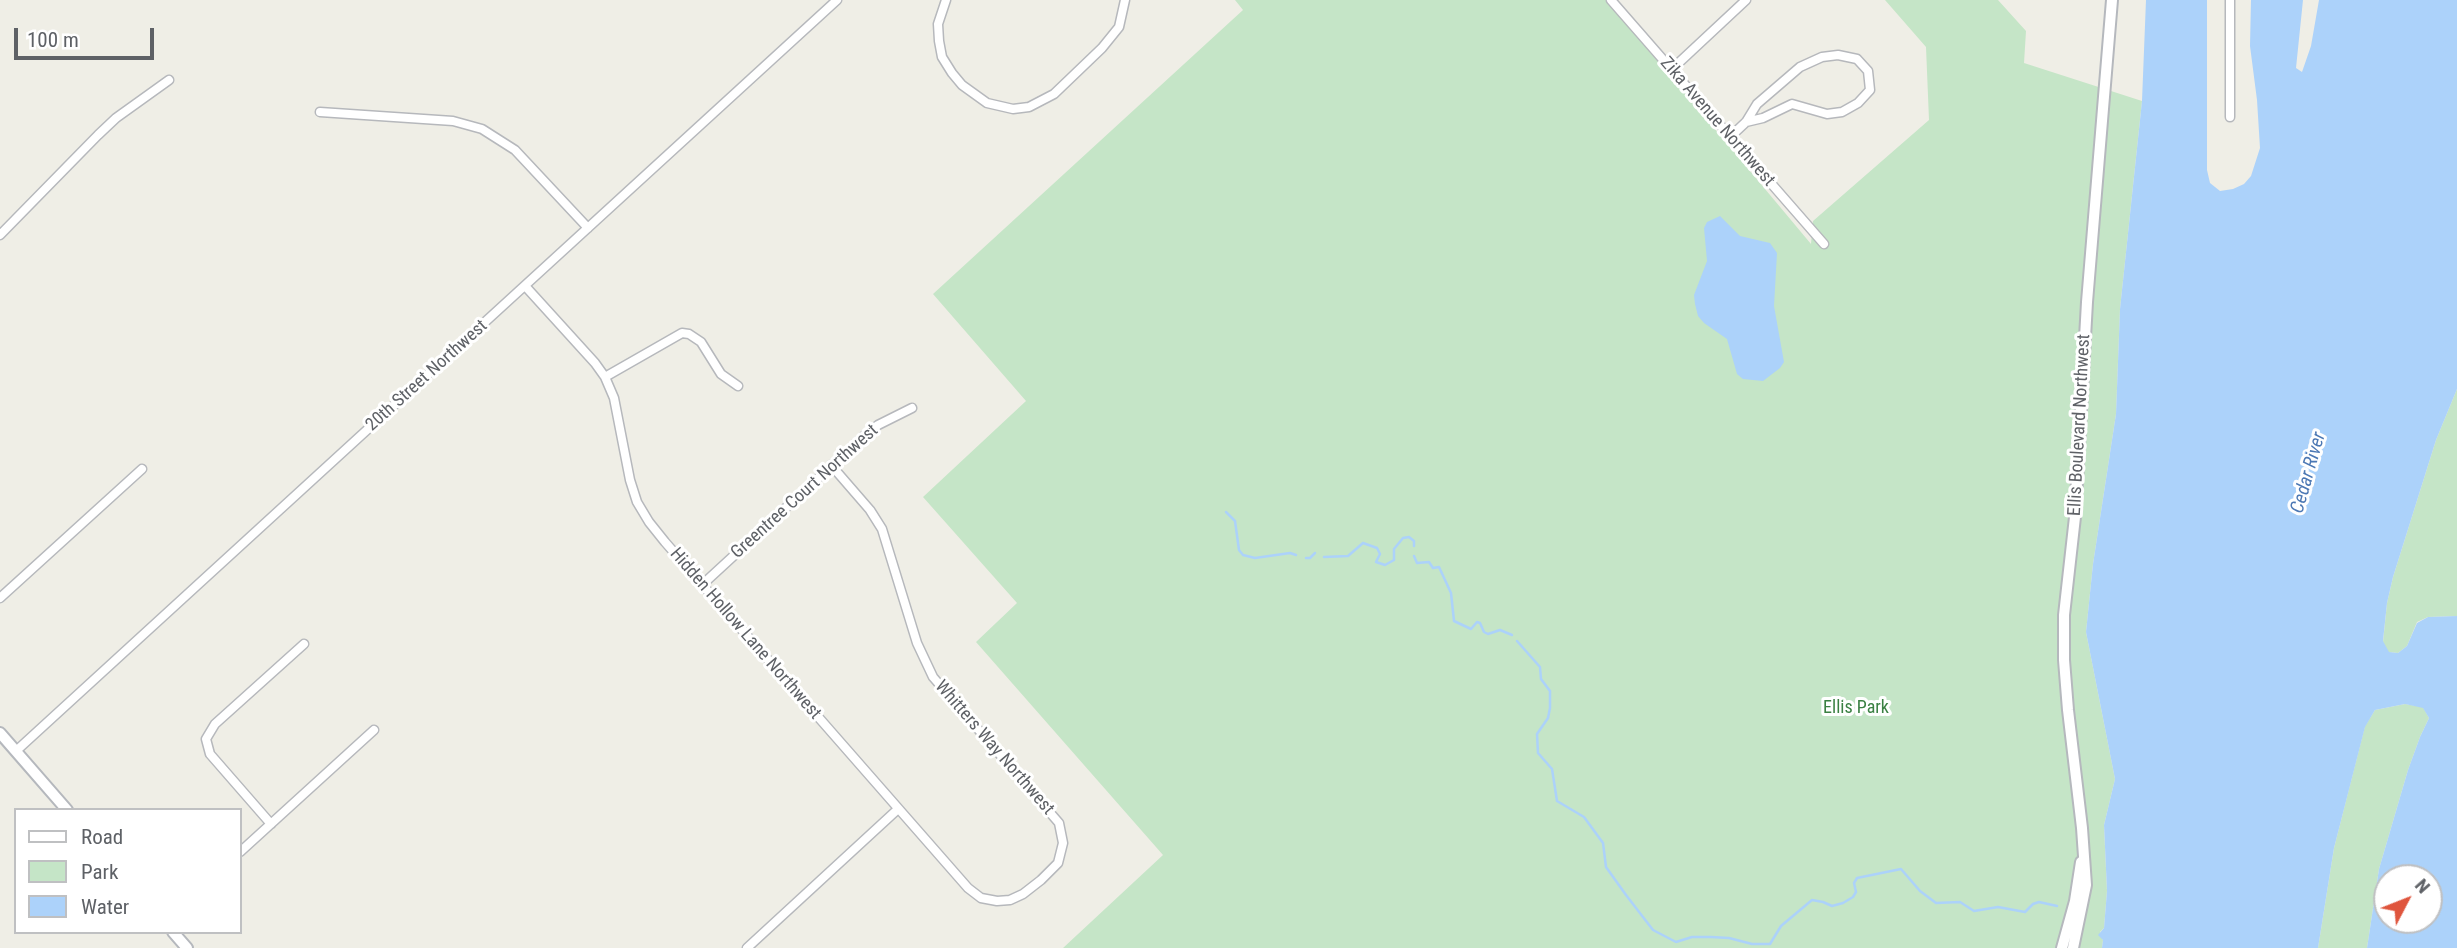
<!DOCTYPE html>
<html>
<head>
<meta charset="utf-8">
<style>
  body { margin:0 }
  #map { position:relative; width:2457px; height:948px; overflow:hidden; background:#efeee6; font-family:"Roboto Condensed",sans-serif }
  canvas { display:block }
  .legend { position:absolute; left:14px; top:808px; width:228px; height:126px; box-sizing:border-box; background:#fff; border:2px solid #bfc0c2; margin:0; padding:9px 12px; list-style:none; font-size:21px; color:#5e6166 }
  .legend li { display:flex; align-items:center; gap:14px; height:35px }
  .legend b { width:35px; border:2px solid #bfc0c2 }
  .north { position:absolute; left:2373px; top:864px; width:70px; height:70px; box-sizing:border-box; background:#fff; border:2px solid #bfc0c2; border-radius:50%; rotate:48deg; font-size:19px; font-weight:700; line-height:28px; text-align:center; color:#5e6166 }
  .north::after { content:''; display:block; margin:auto; width:24px; height:32px; background:#df553d; clip-path:polygon(50% 0,100% 100%,50% 72%,0 100%) }
  .scale { position:absolute; left:14px; top:28px; width:140px; height:32px; box-sizing:border-box; border:4px solid #5e6166; border-top:0; padding-left:9px; font-size:21px; line-height:24px; white-space:nowrap; color:#5e6166; -webkit-text-stroke:5px #fff; paint-order:stroke }
</style>
</head>
<body>
<div id="map">
<canvas width="2457" height="948"></canvas>
<ul class="legend">
<li><b style="height:9px;background:#fff"></b>Road</li>
<li><b style="height:19px;background:#c5e5c7"></b>Park</li>
<li><b style="height:19px;background:#acd2fa"></b>Water</li>
</ul>
<div class="north">N</div>
<div class="scale">100 m</div>
</div>
<script>
const ctx = document.querySelector('canvas').getContext('2d');
ctx.lineJoin = 'round';
function fill(path, color) { ctx.fillStyle = color; ctx.fill(path, 'evenodd'); }
const toPath = rows => new Path2D(rows.map(r => 'M' + r).join(''));
function trace(path, color, width, dash) { ctx.strokeStyle = color; ctx.lineWidth = width; ctx.lineCap = dash ? 'butt' : 'round'; ctx.setLineDash(dash || []); ctx.stroke(path); }
function label(font, color, halo, rows, align = 'center') {
  ctx.font = font + ' "Roboto Condensed",sans-serif'; ctx.lineWidth = 6; ctx.setLineDash([]); ctx.textBaseline = 'middle'; ctx.strokeStyle = halo; ctx.fillStyle = color; for (const [text, x, y, turn = 0] of rows) {
    ctx.save(); ctx.translate(x, y); ctx.rotate((+turn || 0) * Math.PI / 180); ctx.textAlign = isNaN(turn) ? turn : align; if (halo) ctx.strokeText(text, 0, 0); ctx.fillText(text, 0, 0); ctx.restore();
  }
}
fill(toPath([
  [1235,0,1607,0,1811,244,1813,221,1929,120,1926,47,1885,0,1998,0,2026,31,2024,63,2142,101,2120,309,2116,414,2093,564,2086,632,2115,779,2104,825,2107,891,2104,928,2100,932,2103,940,2102,948,1063,948,1163,855,976,642,1017,603,923,497,1026,401,933,294,1243,10],
  [2457,389,2457,616,2428,617,2417,622,2407,646,2398,653,2388,652,2383,642,2387,603,2393,577,2436,440],
  [2405,704,2423,707,2429,718,2420,737,2408,770,2379,869,2367,948,2318,948,2334,848,2365,726,2375,710]
]), '#c5e5c7');
fill(toPath([
  [2146,0,2207,0,2207,170,2210,183,2220,191,2233,189,2244,184,2251,176,2260,148,2257,100,2250,46,2251,0,2303,0,2296,68,2302,72,2311,46,2319,0,2457,0,2457,389,2436,440,2393,577,2387,603,2383,641,2389,652,2398,653,2407,646,2417,623,2428,617,2457,616,2457,948,2367,948,2379,869,2408,770,2420,737,2429,718,2423,708,2405,704,2375,710,2365,727,2334,848,2318,948,2102,948,2103,940,2098,935,2104,928,2107,891,2104,825,2115,779,2086,632,2093,564,2116,414,2120,309,2142,101],
  [2387,878,2429,878,2429,920,2387,920],
  [1720,216,1740,236,1770,243,1777,253,1774,306,1784,362,1780,368,1763,381,1743,379,1737,374,1727,339,1704,323,1698,316,1695,304,1694,295,1707,261,1704,228,1707,222]
]), '#acd2fa');
trace(toPath([
  [1226,512,1235,521,1239,550,1243,555,1255,558,1290,553,1296,555],
  [1414,556,1417,563,1429,562,1433,568,1439,567,1451,593,1454,621,1471,629,1477,622,1480,623,1484,632,1488,634,1500,630,1512,635],
  [1324,557,1348,556,1363,543,1377,548,1380,554,1376,562,1385,565,1394,560,1394,549,1403,538,1409,537,1414,541,1414,546],
  [1306,558,1310,558,1315,553],
  [1517,641,1540,667,1541,679,1550,691,1550,708,1548,718,1537,734,1538,753,1552,769,1557,801,1584,817,1603,843,1606,867,1626,895,1653,930,1676,942,1692,937,1711,937,1729,938,1752,944,1770,944,1781,926,1812,900,1823,902,1832,906,1843,903,1853,897,1856,892,1854,883,1857,878,1901,869,1920,891,1936,903,1960,902,1974,911,1998,907,2025,912,2033,904,2039,902,2057,906]
]), '#acd2fa', 2.5);
const street = toPath([
  [946,0,938,24,939,41,942,57,952,73,962,85,987,103,1013,109,1029,107,1054,94,1102,48,1119,27,1125,0],
  [1611,0,1824,244],
  [1671,70,1746,0],
  [320,112,453,121,482,129,515,150,588,228],
  [2230,117,2230,0],
  [1730,137,1746,122,1757,104,1800,67,1822,57,1838,55,1857,59,1868,71,1870,90,1858,103,1842,112,1827,114,1792,104,1763,118,1746,122],
  [0,235,98,135,116,118,169,80],
  [526,287,595,363,605,377,614,398,630,480,637,502,649,522,665,542,968,888,981,898,997,901,1010,900,1023,894,1041,880,1058,863,1063,843,1059,823,933,677,917,643,882,529,870,510,831,465],
  [605,377,682,333,689,334,701,342,721,374,738,386],
  [703,584,865,435,878,425,912,408],
  [0,598,142,469],
  [16,751,837,0],
  [271,824,210,754,206,739,215,724,304,644],
  [240,852,374,730],
  [747,948,898,809]
]);
const secondary = toPath([
  [0,733,67,810],
  [173,932,187,948],
  [2062,948,2075,901,2081,862],
  [2073,948,2086,885,2082,828,2068,710,2064,660,2064,615,2075,517,2087,302,2112,0]
]);
trace(street, '#b6b8bc', 11);
trace(secondary, '#b5b8bd', 14);
trace(street, '#fff', 8);
trace(secondary, '#fff', 10);
label('18px', '#5e6166', '#fff', [
  ["Zika Avenue Northwest",1717,122,49],
  ["20th Street Northwest",427,376,-42],
  ["Ellis Boulevard Northwest",2080,425,-87],
  ["Greentree Court Northwest",805,492,-42],
  ["Hidden Hollow Lane Northwest",745,634,49],
  ["Whitters Way Northwest",994,748,49]
]);
label('18px', '#3a8042', '#fff', [
  ["Ellis Park",1856,708]
]);
label('italic 19px', '#4c78b4', '#fff', [
  ["Cedar River",2309,473,-74]
]);
</script>
</body>
</html>
